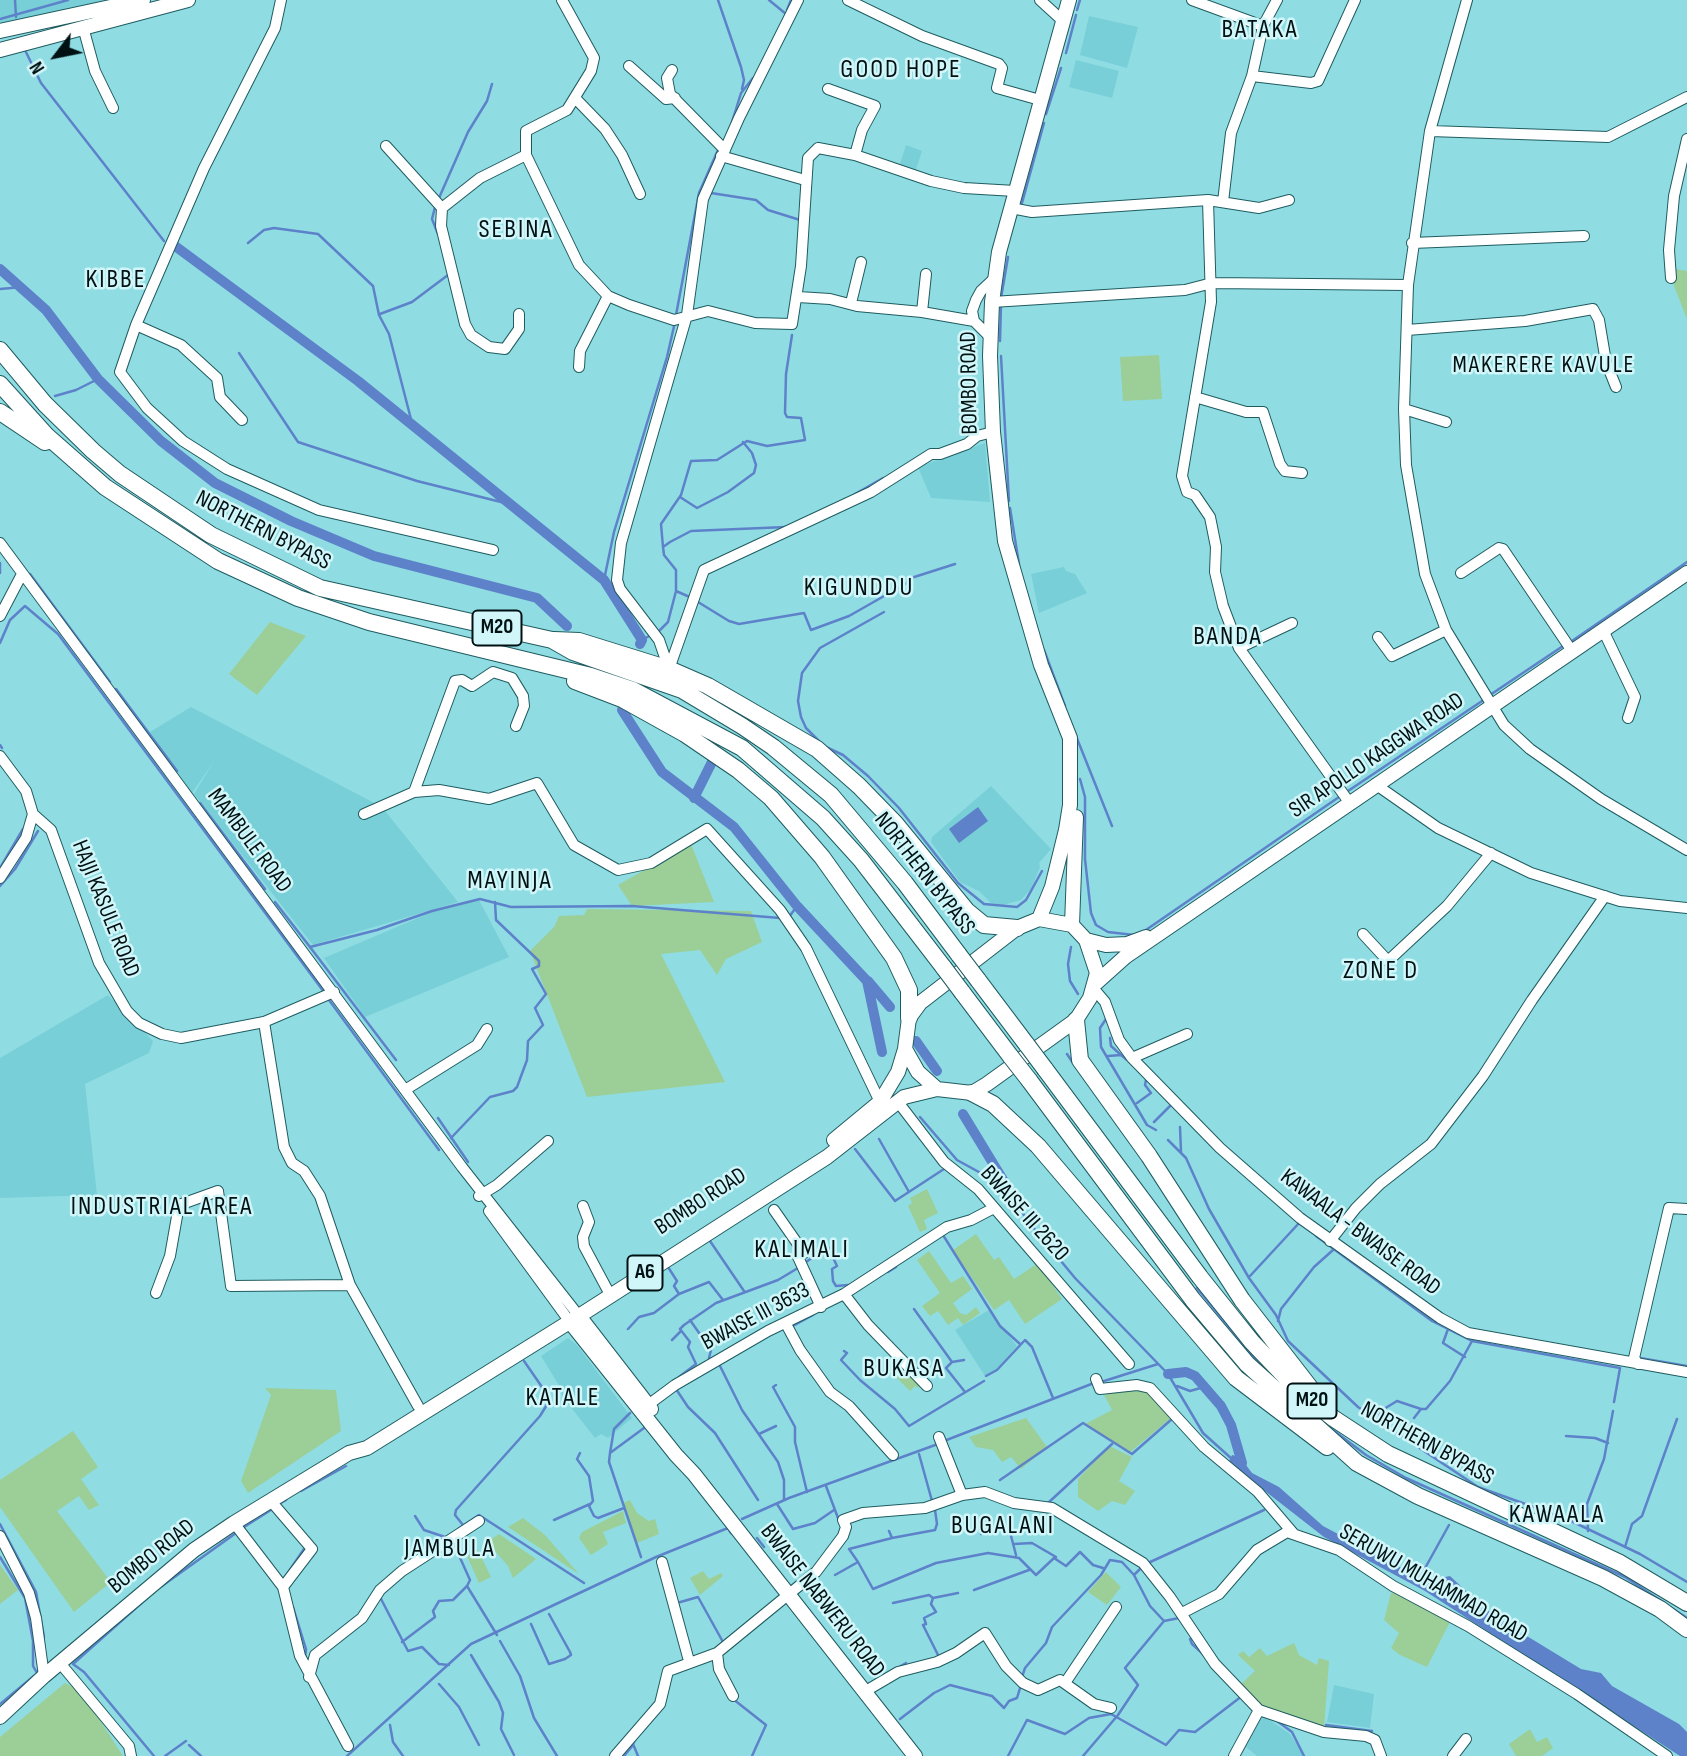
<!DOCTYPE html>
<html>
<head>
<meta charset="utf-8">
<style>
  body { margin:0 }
  #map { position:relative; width:1687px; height:1756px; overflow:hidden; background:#8fdde3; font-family:"Sofia Sans Condensed",sans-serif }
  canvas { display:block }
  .north { position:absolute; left:21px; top:21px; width:70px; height:70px; -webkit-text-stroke:5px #d1f6f9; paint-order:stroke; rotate:238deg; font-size:19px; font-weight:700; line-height:28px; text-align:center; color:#001113 }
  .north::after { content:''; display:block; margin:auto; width:24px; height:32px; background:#001113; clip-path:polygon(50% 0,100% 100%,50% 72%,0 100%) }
</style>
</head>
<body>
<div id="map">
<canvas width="1687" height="1756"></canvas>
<div class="north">N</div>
</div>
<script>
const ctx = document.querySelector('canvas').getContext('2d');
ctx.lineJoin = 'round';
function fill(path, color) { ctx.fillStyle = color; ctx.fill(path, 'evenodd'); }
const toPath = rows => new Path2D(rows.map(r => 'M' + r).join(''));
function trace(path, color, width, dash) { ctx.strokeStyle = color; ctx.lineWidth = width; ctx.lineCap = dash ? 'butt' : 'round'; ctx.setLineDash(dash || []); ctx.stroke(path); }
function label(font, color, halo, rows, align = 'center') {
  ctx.font = font + ' "Sofia Sans Condensed",sans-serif'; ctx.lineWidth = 5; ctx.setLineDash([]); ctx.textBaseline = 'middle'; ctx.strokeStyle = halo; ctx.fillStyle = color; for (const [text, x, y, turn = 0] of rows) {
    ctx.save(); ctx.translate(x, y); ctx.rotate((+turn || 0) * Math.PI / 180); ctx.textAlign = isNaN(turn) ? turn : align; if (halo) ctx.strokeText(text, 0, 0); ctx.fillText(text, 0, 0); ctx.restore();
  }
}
fill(toPath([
  [0,0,127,0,4,26,0,21],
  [1089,16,1138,27,1127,68,1080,55],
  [1076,60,1119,71,1112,98,1069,87],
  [906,145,922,151,915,172,899,167],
  [985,443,990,502,931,498,918,467],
  [1064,567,1066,571,1075,574,1087,593,1039,613,1031,574],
  [191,707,382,807,458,902,313,945,194,794,214,761,192,793,150,732],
  [991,786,1051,849,1039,863,1040,867,1031,889,1021,900,1003,905,991,903,979,891,960,882,931,842,932,837],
  [479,900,509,957,365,1017,324,958,432,912],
  [108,995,153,1041,149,1053,85,1084,97,1195,0,1198,0,1058],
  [989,1310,1017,1346,996,1370,985,1376,955,1330],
  [568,1338,577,1345,632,1418,608,1438,601,1434,595,1438,562,1396,560,1387,541,1356],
  [1334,1685,1374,1694,1370,1728,1327,1722],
  [1262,1715,1290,1734,1304,1756,1257,1756,1246,1747]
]), '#78cfd7');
fill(toPath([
  [1675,269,1687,271,1687,319,1674,286],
  [1159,355,1162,399,1123,401,1120,357],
  [270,622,306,636,257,695,229,674],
  [691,844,714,902,632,906,618,885],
  [587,909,751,911,762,942,726,959,717,975,700,950,661,954,725,1082,587,1097,530,951,554,927,559,916,584,915],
  [927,1189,938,1213,924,1220,927,1229,920,1232,908,1206,912,1203,910,1198],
  [976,1234,994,1260,999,1257,1014,1279,1038,1263,1062,1299,1025,1324,1009,1300,994,1310,953,1250],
  [929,1251,951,1283,963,1276,972,1289,953,1303,960,1313,966,1315,976,1307,980,1313,963,1325,958,1318,948,1325,938,1311,930,1316,922,1306,940,1293,917,1260],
  [896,1358,920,1385,918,1388,915,1386,910,1391,886,1367],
  [1137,1386,1148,1390,1171,1418,1129,1453,1085,1424,1112,1410,1104,1395],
  [265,1388,336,1390,341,1431,248,1493,241,1481,271,1395],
  [1026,1418,1047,1447,1021,1469,1011,1457,1002,1462,993,1450,976,1447,969,1437],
  [73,1431,98,1467,81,1479,99,1505,89,1510,79,1496,57,1511,111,1582,74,1612,0,1507,0,1480],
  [1109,1446,1132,1457,1119,1481,1135,1491,1125,1505,1112,1501,1098,1511,1078,1497,1078,1479],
  [630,1500,637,1513,649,1521,655,1519,659,1534,637,1543,623,1503],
  [623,1511,626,1523,603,1532,608,1544,591,1555,579,1538,582,1532],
  [523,1518,545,1535,579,1574,508,1527],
  [499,1534,536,1559,513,1578,508,1566,487,1542],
  [478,1550,491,1577,479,1583,467,1556],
  [0,1565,18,1590,0,1604],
  [703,1571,709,1579,721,1573,723,1576,700,1595,690,1578],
  [1106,1572,1121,1587,1107,1605,1088,1592],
  [1398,1591,1451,1620,1427,1667,1400,1655,1391,1648,1399,1633,1384,1620,1391,1593],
  [1294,1643,1299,1655,1317,1665,1319,1658,1329,1661,1324,1728,1276,1716,1254,1700,1241,1684,1255,1671,1238,1655,1243,1651,1249,1657,1260,1648,1267,1656],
  [65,1683,81,1691,123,1756,0,1756,0,1737],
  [1530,1729,1537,1742,1547,1737,1553,1748,1542,1756,1516,1756,1509,1744]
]), '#9cce97');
fill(toPath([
  [978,807,988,821,959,843,949,829],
  [1234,1449,1242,1451,1246,1465,1252,1473,1279,1487,1323,1526,1426,1581,1450,1576,1484,1608,1512,1627,1581,1669,1601,1673,1612,1686,1679,1724,1687,1732,1687,1756,1680,1756,1425,1591,1324,1537,1238,1470,1229,1461,1232,1455,1236,1456]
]), '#5d82ca');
trace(toPath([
  [15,0,16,17],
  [718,0,741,67,744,80,742,89],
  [769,0,786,14],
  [787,10,791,0],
  [1077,10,1080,0],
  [0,19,68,0],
  [24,48,41,83,164,241],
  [1066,53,1076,15],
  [1046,114,1061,68],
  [732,122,741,93,753,78],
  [711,193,756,200,768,210,800,220],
  [439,198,468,132,487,101,492,84],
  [1022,203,1044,123],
  [435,207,432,219,438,234],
  [248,243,264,230,274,228,318,234,373,286,379,315,389,334,413,427],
  [0,289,22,287],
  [1001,298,1008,257],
  [380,314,412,302,448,275],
  [676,315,699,193,718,150],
  [1000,341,1001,305],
  [239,353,298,442,417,481,505,503],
  [1001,356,1009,501],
  [55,396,76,390,98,379],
  [855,494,883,478],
  [680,497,697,508,728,492,754,473,756,465,752,453,743,442],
  [1010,508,1019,564],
  [663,547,661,524,681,495,691,461,717,460,747,441,767,446,805,440,801,418,787,417,785,413,786,374,792,335],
  [0,563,0,573],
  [30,574,110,682],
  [604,580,614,532,667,357,675,322],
  [676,591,692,598],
  [698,602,729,621,739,624,804,613,811,630,849,616,907,583,908,579,955,564],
  [657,633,668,622,676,591,676,570,664,555,663,547,670,542,691,531,786,527],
  [642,640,651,635],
  [0,643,10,620,25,606,58,634,324,992],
  [1569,643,1687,562],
  [1044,650,1065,706],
  [116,689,177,771],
  [1490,695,1563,646],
  [1076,736,1112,826],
  [821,743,806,728,801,717,798,701,802,673,820,648,884,612],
  [0,745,2,748],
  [826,747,843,755,868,776,899,808,958,883,984,904,1017,907,1026,900,1042,871],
  [1080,779,1085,797,1085,859,1091,913,1096,925,1108,932,1134,935],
  [1345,793,1485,699],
  [200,803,265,889],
  [0,868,23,829],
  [0,886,15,869,38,831],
  [275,902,310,947,377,930,432,911,480,899,511,907,632,906,780,918],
  [789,917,797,906],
  [1143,932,1339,797],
  [310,947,396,1060],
  [1071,947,1068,964,1070,981,1078,994],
  [329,1000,439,1150],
  [1106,1019,1100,1028,1101,1047,1147,1125,1156,1130],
  [1110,1038,1111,1046,1121,1055],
  [1067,1054,1073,1063],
  [1108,1056,1121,1055,1127,1060],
  [1137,1103,1151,1093,1145,1085,1146,1080],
  [920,1117,957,1160,1008,1188,1027,1220,1075,1278,1168,1374,1203,1433,1232,1459],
  [438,1118,468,1162],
  [1154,1122,1172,1104],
  [1180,1127,1181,1152],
  [451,1138,490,1097,513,1091,517,1087,527,1060,528,1041,543,1025,535,1008,546,994,532,969,539,966,539,961,496,920,495,902],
  [879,1139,909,1192],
  [1168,1140,1186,1158,1209,1209,1249,1278,1276,1315,1288,1341,1358,1407,1478,1487,1567,1519,1640,1554,1687,1582],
  [855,1149,895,1201,944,1169],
  [943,1235,1000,1326,1020,1344],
  [1316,1236,1432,1321,1472,1341,1620,1368,1614,1402],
  [710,1241,744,1291],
  [806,1262,828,1247,837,1266,832,1269,833,1281,836,1286,848,1285],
  [668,1267,677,1281,674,1286,679,1294],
  [888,1272,896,1267],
  [1250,1276,1300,1222],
  [1197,1288,1259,1364],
  [914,1309,952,1362],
  [690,1320,711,1350,709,1358],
  [1278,1321,1281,1309,1314,1267,1333,1250],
  [791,1327,813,1315],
  [628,1329,639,1317,654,1313,679,1294,709,1282,723,1300],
  [1448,1329,1443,1343,1465,1357],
  [672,1340,681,1331],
  [844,1351,847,1353,841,1360,860,1380,895,1409,909,1426,984,1381],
  [1640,1358,1687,1366],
  [964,1360,952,1362,946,1368,965,1392],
  [720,1366,742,1410,778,1462,784,1480,784,1500],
  [986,1376,997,1370,1025,1340,1032,1347,1053,1398],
  [679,1377,696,1364,688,1347,690,1342,680,1329,684,1325,716,1303,778,1280,798,1268],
  [1101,1382,1158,1364],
  [776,1385,773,1387,795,1427,795,1442,807,1492],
  [1177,1386,1190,1391,1204,1387],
  [676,1389,688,1407,715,1433,758,1500],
  [1414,1418,1421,1409,1426,1409,1450,1381,1472,1341],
  [1379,1423,1379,1412,1397,1401,1421,1409],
  [1329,1427,1366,1455,1406,1478,1625,1577,1687,1618],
  [759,1434,776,1426],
  [1566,1436,1595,1438,1608,1443],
  [944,1441,1094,1383],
  [1408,1441,1411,1424],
  [580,1453,577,1459,589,1476,593,1501,589,1506,594,1516,598,1518,624,1508],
  [610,1453,614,1429,630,1413],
  [919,1454,932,1501],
  [1000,1480,1083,1423,1132,1454,1172,1419],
  [826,1486,838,1518],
  [301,1491,346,1466],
  [1048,1503,1112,1444],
  [279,1504,286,1500],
  [777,1504,793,1529,815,1523,834,1510],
  [415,1516,424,1530,448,1538],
  [742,1519,789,1498,938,1444],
  [554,1520,590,1504],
  [0,1524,36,1592,44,1637],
  [463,1525,455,1515,456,1510,540,1416,548,1403,542,1387,524,1361],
  [241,1529,274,1508],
  [458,1529,479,1515,584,1583],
  [889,1531,892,1538,935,1530,937,1524,935,1510],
  [1588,1531,1587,1504,1604,1459,1613,1411],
  [981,1534,1005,1528,1010,1532,1016,1555],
  [757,1538,764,1547],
  [1014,1544,1032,1543,1056,1557],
  [1625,1547,1632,1524,1642,1516,1677,1419],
  [457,1551,470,1580,467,1586,497,1635],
  [0,1557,25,1598,33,1641,33,1666,37,1673],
  [641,1557,609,1462,610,1453,644,1428],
  [858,1562,873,1589,936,1563,988,1553,1019,1558,1036,1575,1054,1558,1066,1566,1080,1552,1093,1565,1103,1568],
  [1148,1563,1264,1510],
  [1142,1567,1134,1575,1150,1606,1164,1621,1179,1618],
  [835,1575,858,1562,849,1549,892,1538],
  [285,1577,306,1546],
  [1419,1579,1449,1525],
  [162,1586,236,1533],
  [974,1590,1029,1570],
  [380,1597,408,1651,422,1647,439,1664,449,1665],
  [933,1598,931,1604,936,1612,924,1618,926,1624,923,1625,939,1657],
  [146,1599,73,1664,84,1672,154,1756],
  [677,1603,698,1597,723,1642],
  [893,1603,929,1595,933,1598,958,1593],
  [293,1607,306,1649,305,1658],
  [531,1624,549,1664,565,1659,571,1655,570,1652,549,1614],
  [1194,1637,1190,1639,1192,1644,1203,1654],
  [500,1641,520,1676,534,1718,557,1756],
  [402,1642,435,1617,433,1611,439,1601,453,1600,467,1586],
  [471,1655,499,1702,503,1713,501,1729,514,1755],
  [899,1667,906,1663],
  [1022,1677,1025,1668,1046,1643,1052,1627,1101,1575,1110,1560,1122,1562,1134,1575],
  [439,1684,459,1707,479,1745],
  [733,1699,766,1725,752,1756],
  [0,1704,35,1675],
  [900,1719,934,1693,950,1685,992,1696,1004,1708,1009,1701,1017,1698,1021,1685],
  [1277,1721,1292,1732,1304,1756],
  [390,1725,393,1742,403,1756],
  [1326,1725,1372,1731],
  [635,1740,633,1744,638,1756],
  [189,1745,201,1756],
  [165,1756,186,1741],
  [347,1756,471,1644,656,1557,728,1528,731,1533],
  [624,1756,633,1745],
  [1008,1756,1027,1720,1065,1734,1089,1718,1111,1714,1166,1745,1179,1730,1195,1732,1242,1696],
  [1083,1756,1118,1715,1138,1685,1125,1668,1164,1621]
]), '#5d82ca', 2.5);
trace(toPath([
  [175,246,358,381,604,580,642,640,640,644],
  [0,269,46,310,98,379,161,441,215,483,291,521,374,556,537,598,567,626],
  [622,710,662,772,734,827,797,906,867,981,882,1052],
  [694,798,713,760],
  [868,981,890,1007],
  [916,1041,937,1071],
  [963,1114,1008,1188],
  [1168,1374,1186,1372,1195,1376,1221,1406,1231,1425,1242,1463]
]), '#5d82ca', 10);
const minor = toPath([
  [281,0,275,28,204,168,136,325,120,372,147,408,183,441,227,469,319,510,493,550],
  [562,0,594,58,591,71,567,110,526,131,526,155,579,265,608,296,629,305,674,320,708,311,755,323,792,324,801,266,808,158,818,148,855,155,931,181,964,188,1015,191],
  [848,0,922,36,999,64,1002,68,997,88,1040,100],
  [1040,0,1063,21],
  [1192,0,1263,26],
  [1467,0,1430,131,1408,285,1404,409,1406,465,1425,574,1446,630,1504,725,1530,749,1601,799,1687,850],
  [83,27,95,71,113,108],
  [629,66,666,99,675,98],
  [672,70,667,78,670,94,725,150],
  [1252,76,1311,83,1318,81,1355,0],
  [828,89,875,106,862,130,855,155],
  [576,99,605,129,622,155,640,194],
  [1430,131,1608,137,1687,97],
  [386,146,442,208,480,178,526,155],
  [721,156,805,180],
  [1208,200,1211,302,1182,476,1187,492,1195,495,1210,517,1216,547,1215,572,1223,606,1239,648,1349,802],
  [1223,202,1231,133,1252,76,1263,26,1277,0],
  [442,208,441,226,465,324,471,335,489,347,505,349,519,329,519,314],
  [1011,208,1032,212,1208,200,1259,208,1289,200],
  [1412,243,1584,236],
  [1671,278,1669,250,1674,196,1687,139],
  [798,297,830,299,857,306,922,312,974,321,991,338],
  [992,302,1185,290,1212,283,1408,285],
  [851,303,861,262],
  [922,312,926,274],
  [974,321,972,311,976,300,981,291,996,277],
  [136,325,181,345,217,378,220,397,242,420],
  [1407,330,1525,321,1593,309,1599,320,1606,362,1616,387],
  [579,367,580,351,608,296],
  [1195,397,1246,412,1263,412,1280,464,1285,471,1302,473],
  [1404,409,1446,422],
  [0,543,462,1167,579,1316],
  [1461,573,1499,548,1503,549,1572,651],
  [0,616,22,574],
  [1603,630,1635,697,1628,718],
  [1378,637,1392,656,1446,630],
  [1239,648,1292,623],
  [669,669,659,640,620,589,617,580,621,543,687,315,703,199,739,118,798,0],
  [669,669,704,570,871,492,931,454,940,454,967,444,977,436,993,432],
  [0,756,26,791,33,814,26,838,0,878],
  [1375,784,1438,828,1531,873,1620,901,1687,908],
  [414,792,455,681,462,680,472,686,493,672,512,678,523,696,524,706,516,726],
  [33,814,51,830,99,963,127,1011,139,1023,162,1034,181,1038,264,1022,334,992],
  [364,814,414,792,439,790,489,799,537,783,574,845,618,870,651,863,707,829,780,910,806,948,880,1102],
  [1363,934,1388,961,1447,906,1491,853],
  [1094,989,1105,1002,1119,1040,1132,1058,1220,1148,1300,1218,1440,1318,1468,1333,1687,1372],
  [264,1022,284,1147,292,1163,304,1171,320,1196,350,1285,418,1406],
  [1132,1058,1187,1034],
  [405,1090,477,1045,487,1029],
  [898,1102,944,1162,978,1189,1129,1364],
  [479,1196,497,1185,548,1141],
  [583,1206,589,1222,583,1237,584,1246,607,1289],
  [774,1210,804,1253,798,1257,821,1307],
  [489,1211,570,1322],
  [1330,1241,1356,1208,1380,1184,1431,1144,1483,1076,1532,1000,1605,896],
  [156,1293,170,1256,179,1205,218,1191,231,1286,350,1285],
  [844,1294,868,1325,927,1386],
  [786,1324,800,1350,830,1392,849,1406,893,1455],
  [1638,1364,1634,1358,1669,1208,1687,1209],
  [1096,1379,1100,1389,1137,1385,1150,1388,1204,1447,1258,1492,1293,1533],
  [648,1405,675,1385,768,1331,844,1294,947,1227,971,1220,994,1208],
  [939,1437,962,1495],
  [270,1500,312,1549,283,1587],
  [234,1523,283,1587,300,1656,348,1746],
  [0,1536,29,1593,36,1618,44,1676],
  [662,1562,689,1661],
  [1182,1613,1219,1594,1257,1550,1287,1532,1339,1550,1393,1586,1468,1626,1577,1694,1667,1756],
  [717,1653,719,1669,733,1696],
  [60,1663,129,1746,131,1756],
  [309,1677,315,1655,362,1618,380,1590,402,1571,479,1521],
  [1065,1683,1116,1607],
  [864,1692,898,1672,937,1662,956,1653,985,1633,1006,1666,1023,1683,1038,1690,1060,1680,1094,1704,1111,1708],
  [615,1756,660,1704,668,1671,717,1653,816,1572,843,1536,846,1527,843,1520,863,1513,925,1508,962,1495,985,1492,1014,1503,1052,1508,1143,1563,1170,1597,1215,1664,1259,1710,1324,1732,1366,1736,1375,1740,1381,1756],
  [1234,1756,1259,1710],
  [1453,1756,1466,1739]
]);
const major = toPath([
  [0,31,143,0],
  [0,50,188,0],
  [1039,919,1052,887,1066,830,1070,805,1070,738,1041,665,1005,541,993,432,990,356,992,302,999,252,1069,0],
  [1039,919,1072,925,1086,940,1097,973,1090,998,1076,1020,987,1084,972,1093,937,1089,918,1072,905,1049,909,1018,920,1003,1017,928,1039,919],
  [1072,925,1076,817],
  [1086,940,1106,945,1127,944,1146,937],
  [1096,983,1125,957,1687,573],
  [834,1140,880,1102,898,1072,905,1049],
  [579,1316,651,1409],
  [570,1322,676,1455,694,1474,915,1756],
  [0,1717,44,1676,194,1550,234,1523,349,1453,367,1448,579,1316,827,1157,904,1097,937,1089]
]);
const highway = toPath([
  [0,350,45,404,93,451,120,474,211,535,320,588,552,640,573,652,682,690,742,726,773,747,831,795,905,883,959,955],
  [0,384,47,436,105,487,218,561,298,598,369,622,591,676,633,690,742,748,823,818,861,860,944,968],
  [0,412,45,442],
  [554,640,579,641,669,669,708,686,817,749,859,786,895,823,967,911,984,925,1017,928],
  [575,681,622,699,685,734,738,770,771,798,822,857,894,958,909,990,909,1018],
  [978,980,1027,1045],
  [962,992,1011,1057],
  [1076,1020,1080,1060,1149,1156,1242,1300,1315,1394],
  [1045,1069,1200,1277,1252,1342,1296,1388,1333,1418,1388,1454,1620,1563,1687,1603],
  [1029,1080,1193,1300,1247,1364,1357,1463,1418,1496,1603,1578,1660,1609,1687,1629],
  [972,1093,993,1104,1038,1146,1236,1378,1327,1447]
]);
trace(minor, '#1f5c60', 12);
trace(major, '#1f5c60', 16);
trace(highway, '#1f5c60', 18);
trace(minor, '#fff', 10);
trace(major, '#fff', 14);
trace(highway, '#fff', 16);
const highwayBridge = toPath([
  [959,955,978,980],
  [944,968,962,992],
  [1027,1045,1045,1069],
  [1011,1057,1029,1080]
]);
trace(highwayBridge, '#1f5c60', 18, []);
trace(highwayBridge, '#fff', 16);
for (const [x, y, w] of [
  [497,628,49],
  [645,1273,35],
  [1312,1401,49]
]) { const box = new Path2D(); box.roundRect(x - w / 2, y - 17.5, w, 35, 5); ctx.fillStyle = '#d1f6f9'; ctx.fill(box); trace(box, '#001113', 2); }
label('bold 21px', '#001113', null, [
  ["M20",497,628],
  ["A6",645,1273],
  ["M20",1312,1401]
]);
label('23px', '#001113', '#d1f6f9', [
  ["BOMBO ROAD",970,383,-91],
  ["NORTHERN BYPASS",263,531,27],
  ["SIR APOLLO KAGGWA ROAD",1377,756,-34],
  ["MAMBULE ROAD",249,841,53],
  ["NORTHERN BYPASS",924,874,52],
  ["HAJJI KASULE ROAD",105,909,68],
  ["BOMBO ROAD",701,1202,-33],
  ["BWAISE III 2620",1024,1214,48],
  ["KAWAALA - BWAISE ROAD",1360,1233,37],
  ["BWAISE III 3633",756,1317,-28],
  ["NORTHERN BYPASS",1427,1444,29],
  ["BOMBO ROAD",152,1557,-39],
  ["SERUWU MUHAMMAD ROAD",1433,1584,30],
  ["BWAISE NABWERU ROAD",822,1601,52]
]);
ctx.letterSpacing = '2px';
label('24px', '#001113', '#d1f6f9', [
  ["MAKERERE KAVULE",1544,366]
]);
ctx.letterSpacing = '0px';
ctx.letterSpacing = '2px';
label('26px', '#001113', '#d1f6f9', [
  ["BATAKA",1260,30],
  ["GOOD HOPE",901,70],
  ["SEBINA",516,230],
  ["KIBBE",116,280],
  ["KIGUNDDU",859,588],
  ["BANDA",1228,637],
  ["MAYINJA",510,881],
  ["ZONE D",1381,971],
  ["INDUSTRIAL AREA",162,1207],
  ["KALIMALI",802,1250],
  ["BUKASA",904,1369],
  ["KATALE",563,1398],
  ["KAWAALA",1557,1515],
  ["BUGALANI",1003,1526],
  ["JAMBULA",450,1549]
]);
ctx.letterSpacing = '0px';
</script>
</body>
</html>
